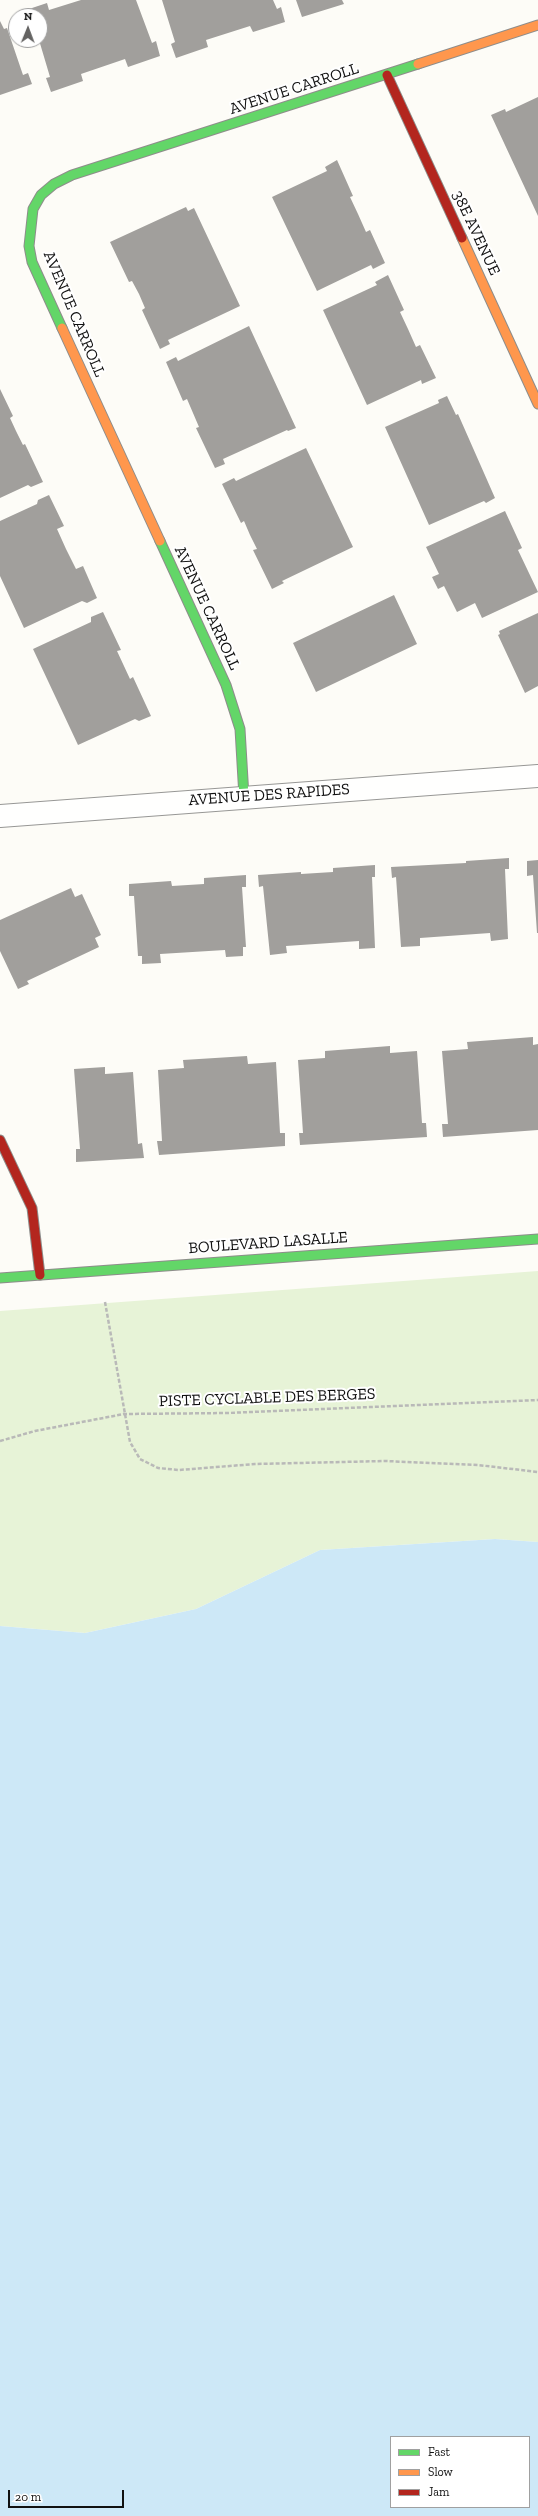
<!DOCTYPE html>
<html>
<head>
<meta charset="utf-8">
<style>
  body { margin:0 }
  #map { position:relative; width:538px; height:2516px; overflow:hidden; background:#fdfcf7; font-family:"Zilla Slab",serif }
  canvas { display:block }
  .legend { position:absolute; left:390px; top:2436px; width:140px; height:72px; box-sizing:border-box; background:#fff; border:1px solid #a0a0a0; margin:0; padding:5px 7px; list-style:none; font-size:12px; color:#111 }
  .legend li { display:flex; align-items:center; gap:8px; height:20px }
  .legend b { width:20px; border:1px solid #a0a0a0 }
  .north { position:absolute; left:8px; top:8px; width:40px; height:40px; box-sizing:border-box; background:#fff; border:1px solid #a0a0a0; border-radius:50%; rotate:1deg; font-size:11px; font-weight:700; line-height:16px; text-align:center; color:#111 }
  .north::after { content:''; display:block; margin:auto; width:14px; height:18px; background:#646362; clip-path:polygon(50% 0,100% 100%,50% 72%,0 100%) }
  .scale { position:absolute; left:8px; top:2490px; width:116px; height:18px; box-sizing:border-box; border:2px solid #111; border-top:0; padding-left:5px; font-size:12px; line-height:14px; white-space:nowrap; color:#111; -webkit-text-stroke:3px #fff; paint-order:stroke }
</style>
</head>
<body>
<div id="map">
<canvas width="538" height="2516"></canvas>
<ul class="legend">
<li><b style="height:5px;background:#63d668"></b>Fast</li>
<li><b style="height:5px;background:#ff974d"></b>Slow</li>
<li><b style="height:5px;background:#b3261e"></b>Jam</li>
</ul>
<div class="north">N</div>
<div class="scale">20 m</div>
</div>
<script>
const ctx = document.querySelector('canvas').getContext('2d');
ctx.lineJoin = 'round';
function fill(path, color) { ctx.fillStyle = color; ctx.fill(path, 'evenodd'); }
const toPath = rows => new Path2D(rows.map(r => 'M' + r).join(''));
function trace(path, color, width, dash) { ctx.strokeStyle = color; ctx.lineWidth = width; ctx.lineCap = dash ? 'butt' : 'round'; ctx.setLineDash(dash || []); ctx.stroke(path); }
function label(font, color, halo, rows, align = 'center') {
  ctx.font = font + ' "Zilla Slab",serif'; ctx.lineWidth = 4; ctx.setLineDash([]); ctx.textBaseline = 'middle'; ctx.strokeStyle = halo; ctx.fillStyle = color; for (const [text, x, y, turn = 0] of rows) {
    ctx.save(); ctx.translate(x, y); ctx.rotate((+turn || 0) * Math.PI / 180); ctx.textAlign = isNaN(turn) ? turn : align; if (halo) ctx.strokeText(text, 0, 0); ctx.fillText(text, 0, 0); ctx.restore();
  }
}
fill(toPath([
  [538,1271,538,1542,495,1539,320,1550,196,1609,85,1633,0,1626,0,1311]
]), '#e7f3d7');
fill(toPath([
  [495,1539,538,1542,538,2516,0,2516,0,1626,85,1633,196,1609,320,1550],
  [391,2437,529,2437,529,2507,391,2507]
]), '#cde8f7');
fill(toPath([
  [81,0,136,0,152,43,156,41,160,56,128,67,125,59,81,74,83,81,51,92,46,78,50,77,39,40,40,16,31,16,29,9,47,3,49,10],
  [162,0,273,0,277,9,281,7,285,22,253,32,250,26,206,40,208,47,176,58,171,44,175,42],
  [296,0,342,0,344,4,302,17],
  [0,21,4,29,7,28,23,75,28,73,32,84,0,95],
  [538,97,538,216,491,115,505,109,506,112],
  [337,160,353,196,350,197,358,214,366,232,370,230,385,263,373,269,371,265,317,291,272,197,327,171,325,167],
  [186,207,188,211,194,208,240,306,168,340,170,344,160,349,142,310,145,308,139,294,132,281,129,282,110,242],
  [388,275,404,310,400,312,408,329,416,347,420,345,436,378,422,384,421,380,367,405,323,310,377,285,375,282],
  [249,326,296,428,288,431,287,430,223,459,225,464,215,468,196,428,199,427,187,399,183,401,166,362,176,357,178,361],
  [0,389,13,416,10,418,16,431,23,445,25,444,43,482,31,487,28,485,0,498],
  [447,396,456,415,458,414,495,498,486,503,484,501,429,525,385,427,439,403,438,400],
  [306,448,353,547,282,581,284,583,272,589,253,550,257,549,250,535,244,521,241,523,222,484,234,478,236,481],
  [49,495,64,526,57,529,66,549,76,569,83,566,97,598,87,603,82,601,24,628,0,576,0,521,37,504,38,500],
  [505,511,522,548,518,550,538,592,482,618,475,603,457,612,444,586,438,589,432,577,439,574,426,547],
  [394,595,417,644,316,692,293,643],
  [103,612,121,650,117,651,130,679,133,677,151,716,139,721,135,719,78,745,33,649,91,622,91,617],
  [538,613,538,686,525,693,498,635,500,634,499,631],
  [509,858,509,869,505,869,508,939,491,941,490,933,420,938,420,946,401,947,396,877,392,878,391,867,466,863,466,861],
  [538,860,538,933,537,933,533,875,527,876,527,861],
  [375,865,375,877,372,877,375,948,359,949,359,941,286,946,287,953,270,955,263,886,259,887,258,875,301,872,301,874,333,872,333,868],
  [246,875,246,887,242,887,246,947,243,947,243,956,226,957,225,950,160,954,161,963,142,964,142,956,138,956,134,896,129,896,129,884,171,881,172,886,204,884,204,878],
  [71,888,75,897,82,894,101,935,95,938,99,947,27,981,29,984,18,989,0,951,0,920],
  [533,1037,533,1045,538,1044,538,1130,443,1137,442,1124,448,1124,442,1051,468,1049,467,1042],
  [390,1046,390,1053,417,1051,422,1123,426,1123,427,1137,300,1145,299,1133,303,1133,298,1060,325,1058,325,1051],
  [247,1056,248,1064,276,1062,280,1133,285,1133,285,1146,159,1155,157,1141,162,1141,158,1070,184,1068,183,1060],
  [105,1067,105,1074,133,1072,138,1144,142,1143,144,1158,76,1162,76,1149,80,1149,74,1069]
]), '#a19f9c');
const street = toPath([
  [0,816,538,776]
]);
const fast = toPath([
  [62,328,32,262,29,246,33,209,41,195,54,184,72,175,418,64],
  [160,541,226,685,240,729,244,797],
  [0,1278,538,1239]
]);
const slow = toPath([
  [418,64,538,25],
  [462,238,538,404],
  [62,328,160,541]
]);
const jam = toPath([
  [387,75,462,238],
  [0,1140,32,1208,40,1275]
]);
trace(street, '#979795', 24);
trace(fast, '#8e8d8b', 11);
trace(slow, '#8e8d8b', 11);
trace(jam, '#8e8d8b', 11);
trace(toPath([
  [105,1302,130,1442,140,1459,158,1468,179,1470,255,1464,385,1461,478,1465,538,1472],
  [0,1441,35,1431,124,1414,228,1413,538,1400]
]), '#b9b9b8', 2.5, [4, 2]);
trace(street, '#fffffe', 22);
trace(fast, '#63d668', 9);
trace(slow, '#ff974d', 9);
trace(jam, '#b3261e', 9);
label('16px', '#111', '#fff', [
  ["AVENUE CARROLL",294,89,-18],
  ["38E AVENUE",476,233,65],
  ["AVENUE CARROLL",74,314,67],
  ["AVENUE CARROLL",207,608,65],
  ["AVENUE DES RAPIDES",269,795,-4],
  ["BOULEVARD LASALLE",268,1243,-4],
  ["PISTE CYCLABLE DES BERGES",267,1398,-2]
]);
</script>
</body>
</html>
